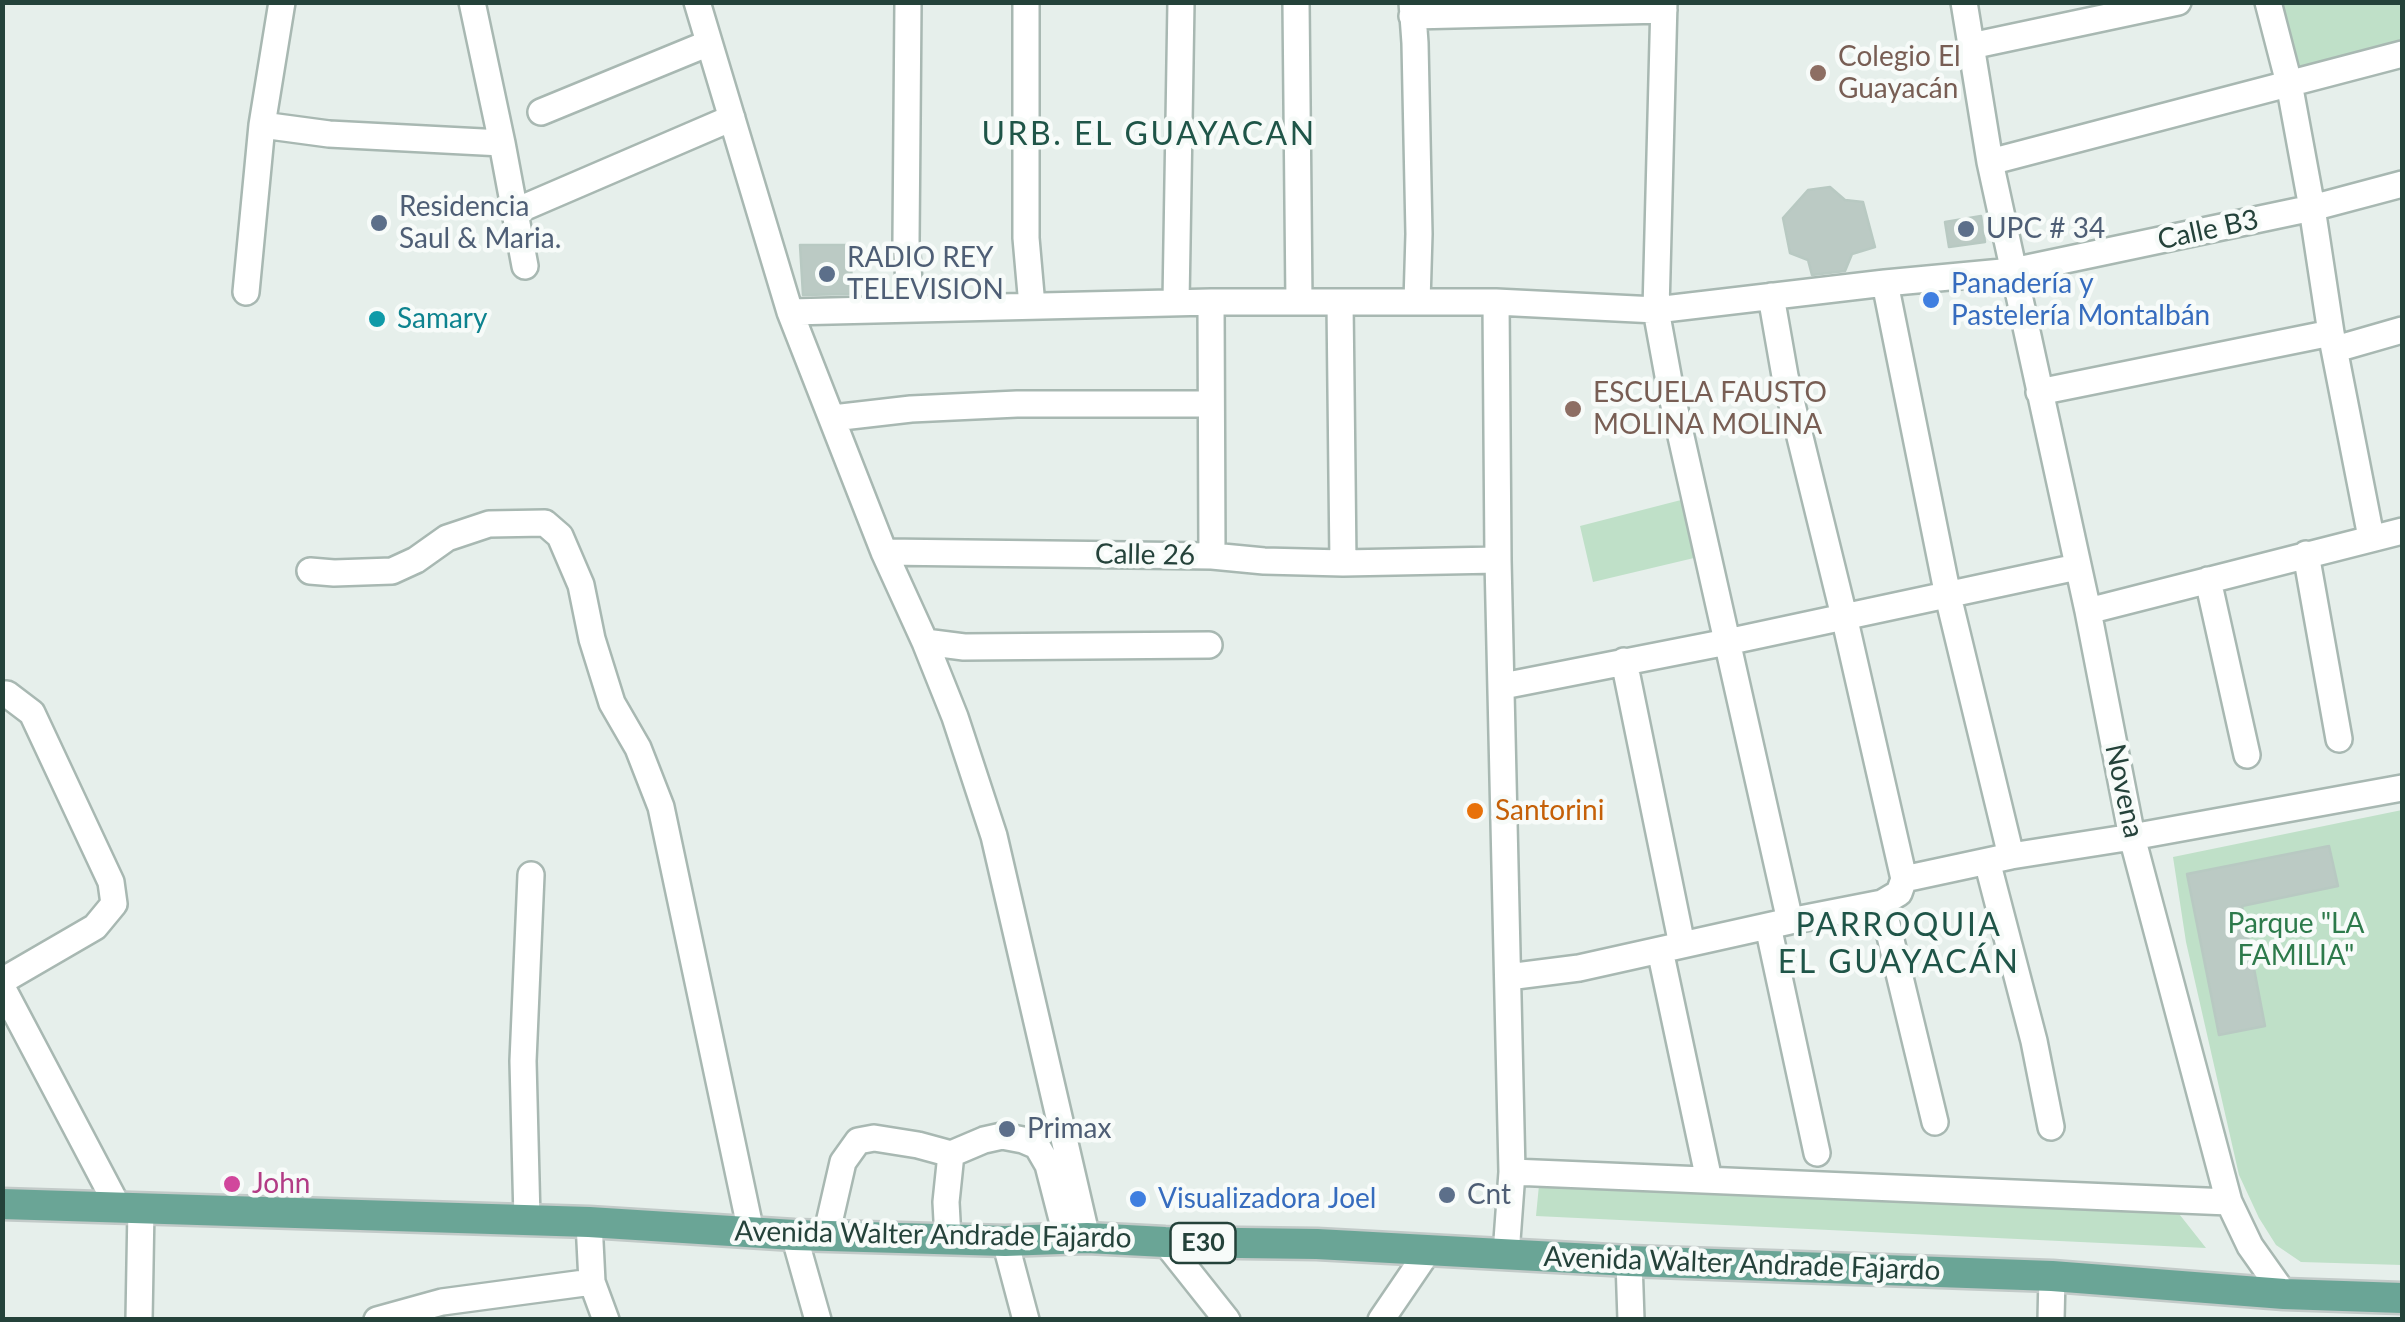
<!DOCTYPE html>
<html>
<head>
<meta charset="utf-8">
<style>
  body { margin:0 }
  #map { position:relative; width:2405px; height:1322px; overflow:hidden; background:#e6efeb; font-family:Lato,sans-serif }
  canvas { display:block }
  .frame { position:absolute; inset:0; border:5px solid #24423a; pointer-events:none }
</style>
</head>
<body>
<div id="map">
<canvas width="2405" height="1322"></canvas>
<div class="frame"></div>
</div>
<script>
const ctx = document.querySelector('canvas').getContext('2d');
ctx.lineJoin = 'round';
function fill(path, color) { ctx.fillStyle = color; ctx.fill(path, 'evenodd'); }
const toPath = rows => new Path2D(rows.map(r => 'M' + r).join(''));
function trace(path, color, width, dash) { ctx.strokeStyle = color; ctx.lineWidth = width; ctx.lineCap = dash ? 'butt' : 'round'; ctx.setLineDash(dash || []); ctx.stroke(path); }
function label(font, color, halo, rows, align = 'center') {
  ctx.font = font + ' Lato,sans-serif'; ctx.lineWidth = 9; ctx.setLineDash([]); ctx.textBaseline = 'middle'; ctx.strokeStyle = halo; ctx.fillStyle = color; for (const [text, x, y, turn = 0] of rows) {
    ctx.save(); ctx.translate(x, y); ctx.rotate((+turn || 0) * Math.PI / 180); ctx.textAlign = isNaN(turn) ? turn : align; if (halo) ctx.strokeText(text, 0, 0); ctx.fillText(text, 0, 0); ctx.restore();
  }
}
fill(toPath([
  [2281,3,2402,3,2402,42,2298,71],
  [1681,500,1694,558,1593,582,1580,526],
  [2402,810,2402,1265,2301,1262,2276,1245,2259,1218,2239,1175,2186,942,2173,857],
  [1539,1185,2176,1210,2206,1248,1536,1216]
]), '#bfe0c8');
const building = toPath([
  [1830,187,1845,200,1863,202,1875,247,1852,254,1845,271,1812,275,1808,260,1790,253,1783,218,1808,190,1830,187],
  [1981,216,1985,242,1949,247,1945,222,1981,216],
  [800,245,852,245,851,294,803,295,800,245],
  [2329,846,2338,886,2242,906,2265,1026,2219,1035,2187,874,2329,846]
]);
fill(building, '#bbcac4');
trace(building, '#b8c9c2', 2.5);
const minor = toPath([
  [472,2,502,143,525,266],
  [697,2,790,312,884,552,925,642,955,717,994,836,1087,1238],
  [908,2,906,241,911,308],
  [1026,2,1026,238,1032,306],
  [1296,2,1299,302],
  [1412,2,1415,43,1419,234,1417,302],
  [1664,2,1656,310,1671,392,1790,921],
  [1964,2,1990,162,2088,611,2132,837,2229,1202,2250,1246,2284,1294],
  [2268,2,2289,83,2312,208,2331,333,2371,537],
  [1412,16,1664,10],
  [1971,46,2178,2],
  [541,112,709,43],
  [262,125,329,134,502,143],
  [1990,162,2402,54],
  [516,211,732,118],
  [1885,283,1948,596,2011,856],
  [246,292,262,125,282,2],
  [1771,296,1785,376,1844,616,1904,879],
  [1176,302,1181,2],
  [1340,302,1343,563],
  [1496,302,1498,560,1512,1172,1506,1254],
  [790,312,1211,302,1496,302,1656,310,1885,283,2013,271,2312,208,2402,184],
  [2336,349,2402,330],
  [2039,392,2331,333],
  [833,418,911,409,1017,404,1211,404],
  [884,552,1212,556,1211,302],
  [2306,554,2339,739],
  [1212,556,1264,561,1343,563,1498,560],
  [310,571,334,573,392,571,416,560,447,538,489,524,545,523,560,536,581,585,592,639,612,703,638,748,661,807,751,1232],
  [2208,580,2247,755],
  [2088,611,2402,531],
  [925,642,964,647,1209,645],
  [1624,661,1682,945],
  [1503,686,1727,642,2077,567],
  [2,694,7,694,32,713,111,882,114,904,95,927,2,981],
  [1987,861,2034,1041,2051,1127],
  [1882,903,1935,1122],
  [1768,926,1817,1153],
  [1660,950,1709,1180],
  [1508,977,1579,968,1790,921,1882,903,1899,893,1904,879,2011,856,2132,837,2402,788],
  [2,987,118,1207],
  [1512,1172,2229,1202],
  [527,1219,523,1061,531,875],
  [589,1222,592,1282,606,1320],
  [794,1235,818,1320],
  [826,1236,843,1162,858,1141,874,1138,918,1145,951,1154],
  [948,1239,946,1202,951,1154,984,1140,1002,1136,1023,1140,1037,1146,1048,1165,1067,1239],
  [1005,1241,1026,1320],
  [1165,1242,1227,1320],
  [1629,1261,1631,1320],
  [139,1320,141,1208],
  [377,1320,442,1302,592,1282],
  [1381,1320,1428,1251],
  [2051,1320,2052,1276]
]);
const major = toPath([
  [2,1204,589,1222,794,1235,1005,1241,1087,1238,1165,1242,1317,1244,1629,1261,2052,1276,2284,1294,2402,1298]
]);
trace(minor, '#a8b8b2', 30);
trace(major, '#c2cac8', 35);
trace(minor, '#fff', 25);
trace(major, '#6aa596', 30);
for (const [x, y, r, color] of [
  [1818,73,10,"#8d6e63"],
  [379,223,10,"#5c6f8a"],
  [1966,229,10,"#5c6f8a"],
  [827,274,10,"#5c6f8a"],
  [1931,300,10,"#3f7fe0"],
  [377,319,10,"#0f9aa8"],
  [1573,409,10,"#8d6e63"],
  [1475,811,10,"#e8710a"],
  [1007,1129,10,"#5c6f8a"],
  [232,1184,10,"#d1479c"],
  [1447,1195,10,"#5c6f8a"],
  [1138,1199,10,"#3f7fe0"]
]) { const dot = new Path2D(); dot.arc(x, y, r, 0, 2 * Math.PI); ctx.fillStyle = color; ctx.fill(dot); trace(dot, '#f7fbf9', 4); }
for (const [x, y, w] of [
  [1203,1243,65]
]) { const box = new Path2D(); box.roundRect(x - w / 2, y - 20, w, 40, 8); ctx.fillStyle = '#f7fbf9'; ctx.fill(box); trace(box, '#24423a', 2.5); }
label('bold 25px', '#24423a', null, [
  ["E30",1203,1243]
]);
label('28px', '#785e54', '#f7fbf9', [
  ["Colegio El",1838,57],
  ["Guayacán",1838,89],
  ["ESCUELA FAUSTO",1593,393],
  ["MOLINA MOLINA",1593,425]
], 'left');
label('28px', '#4e5e75', '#f7fbf9', [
  ["Residencia",399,207],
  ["Saul & Maria.",399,239],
  ["UPC # 34",1986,229],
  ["RADIO REY",847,258],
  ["TELEVISION",847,290],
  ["Primax",1027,1129],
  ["Cnt",1467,1195]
], 'left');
label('28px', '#24423a', '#f7fbf9', [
  ["Calle B3",2208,230,-12],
  ["Calle 26",1145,555,1],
  ["Novena",2124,791,78],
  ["Avenida Walter Andrade Fajardo",933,1235,1],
  ["Avenida Walter Andrade Fajardo",1742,1264,2]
]);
label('28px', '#366cbe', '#f7fbf9', [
  ["Panadería y",1951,284],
  ["Pastelería Montalbán",1951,316],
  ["Visualizadora Joel",1158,1199]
], 'left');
label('28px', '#0d838f', '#f7fbf9', [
  ["Samary",397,319]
], 'left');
label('28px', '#c56008', '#f7fbf9', [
  ["Santorini",1495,811]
], 'left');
label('28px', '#2d7a4b', '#f7fbf9', [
  ["Parque \"LA",2296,924],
  ["FAMILIA\"",2296,956]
]);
label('28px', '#b23c85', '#f7fbf9', [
  ["John",252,1184]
], 'left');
ctx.letterSpacing = '2.5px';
label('32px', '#1f5548', '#f7fbf9', [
  ["URB. EL GUAYACAN",1149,135],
  ["PARROQUIA",1899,926],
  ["EL GUAYACÁN",1899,963]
]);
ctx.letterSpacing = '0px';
</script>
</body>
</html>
